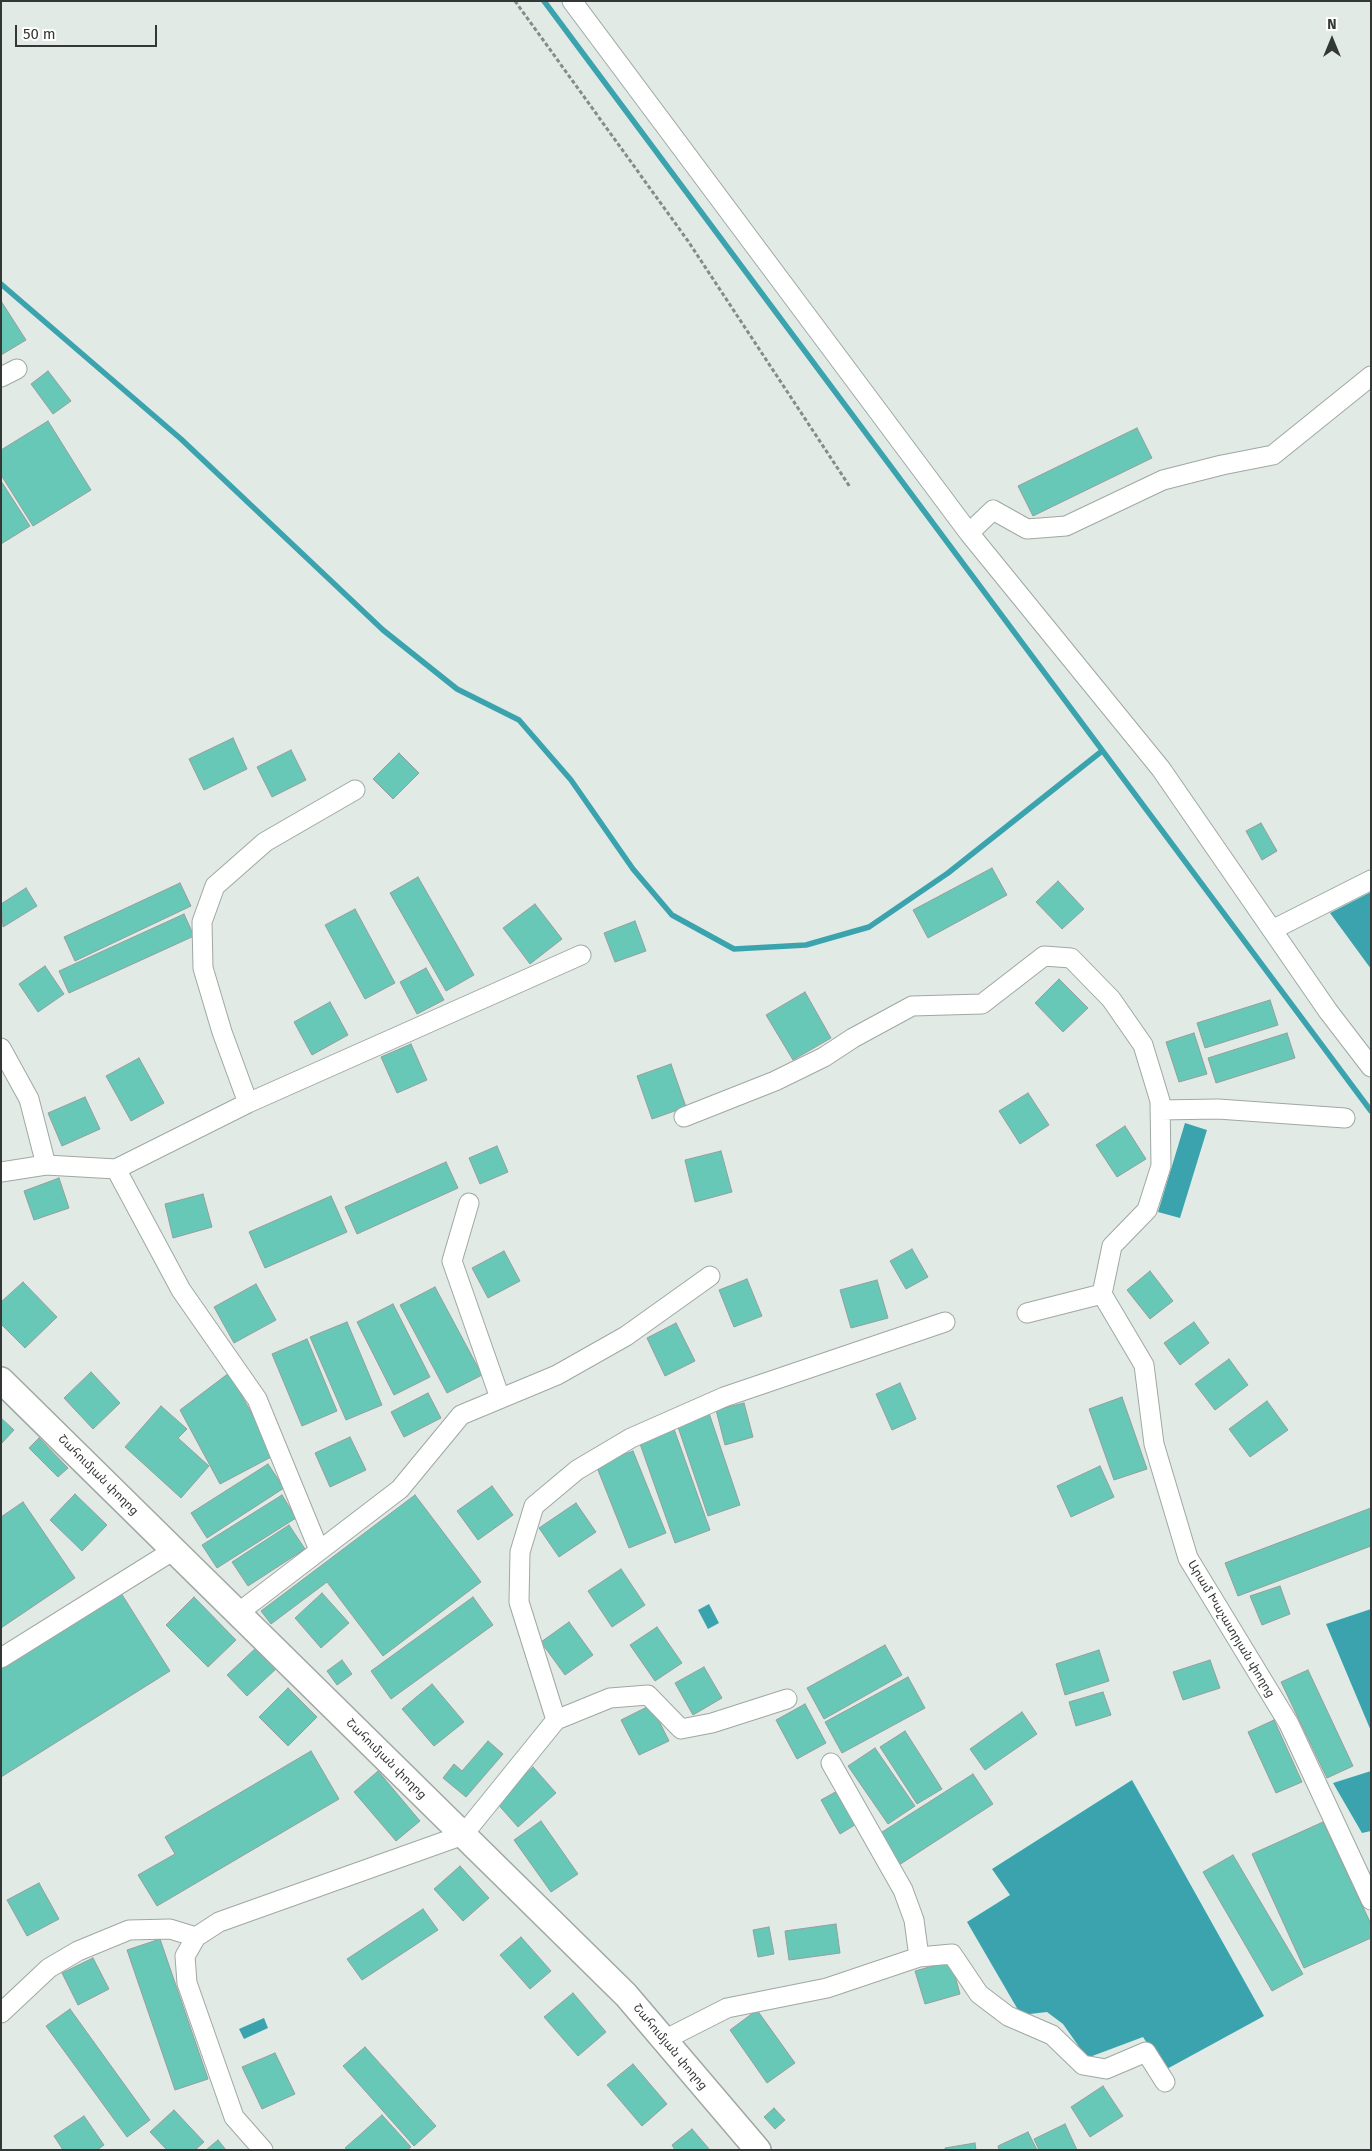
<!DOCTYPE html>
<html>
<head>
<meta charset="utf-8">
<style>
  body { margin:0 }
  #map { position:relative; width:1372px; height:2151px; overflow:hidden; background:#e1eae4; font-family:"Fira Sans",sans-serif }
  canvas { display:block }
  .frame { position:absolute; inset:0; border:2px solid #333735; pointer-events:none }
  .north { position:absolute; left:1307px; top:15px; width:50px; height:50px; -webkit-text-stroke:4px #fff; paint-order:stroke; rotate:0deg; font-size:14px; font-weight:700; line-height:20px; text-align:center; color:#333735 }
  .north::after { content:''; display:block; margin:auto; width:18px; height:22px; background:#333735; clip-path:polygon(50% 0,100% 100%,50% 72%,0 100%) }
  .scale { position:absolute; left:15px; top:25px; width:142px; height:22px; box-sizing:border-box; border:2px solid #333735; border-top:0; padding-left:6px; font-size:15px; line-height:18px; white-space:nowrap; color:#333735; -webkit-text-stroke:4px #fff; paint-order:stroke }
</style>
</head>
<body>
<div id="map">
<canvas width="1372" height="2151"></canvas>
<div class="frame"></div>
<div class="north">N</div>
<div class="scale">50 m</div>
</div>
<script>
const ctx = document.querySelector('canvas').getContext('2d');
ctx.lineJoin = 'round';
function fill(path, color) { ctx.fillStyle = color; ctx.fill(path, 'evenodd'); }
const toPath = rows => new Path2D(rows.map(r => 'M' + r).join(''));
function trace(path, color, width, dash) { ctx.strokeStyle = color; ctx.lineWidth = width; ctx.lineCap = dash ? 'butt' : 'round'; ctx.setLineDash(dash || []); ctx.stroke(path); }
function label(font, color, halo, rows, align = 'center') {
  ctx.font = font + ' "Fira Sans","Noto Sans Armenian",sans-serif'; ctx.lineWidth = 4; ctx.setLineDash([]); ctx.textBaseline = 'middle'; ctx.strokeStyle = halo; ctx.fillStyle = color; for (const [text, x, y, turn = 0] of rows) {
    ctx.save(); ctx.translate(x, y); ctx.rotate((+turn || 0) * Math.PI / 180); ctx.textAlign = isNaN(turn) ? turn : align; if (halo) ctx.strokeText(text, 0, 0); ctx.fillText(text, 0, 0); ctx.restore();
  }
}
fill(toPath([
  [1371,892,1371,969,1330,913],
  [1185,1123,1207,1130,1180,1218,1158,1212],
  [709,1604,719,1623,708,1629,698,1610],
  [1371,1609,1371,1731,1326,1624],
  [1371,1771,1371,1831,1362,1833,1333,1783],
  [1132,1780,1264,2016,1165,2070,1143,2037,1087,2058,1063,2024,1047,2012,1021,2015,967,1922,1010,1895,992,1869],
  [264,2018,268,2028,244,2039,239,2029]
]), '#3ba3ae');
trace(toPath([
  [544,1,1371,1111],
  [1,284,181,439,383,630,457,689,519,720,571,780,633,869,672,915,734,949,806,945,869,927,948,873,1102,751]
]), '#3ba3ae', 5.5);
const building = toPath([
  [1,301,26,340,1,355,1,301],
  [48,371,71,401,53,414,31,384,48,371],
  [48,421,91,490,33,526,1,475,1,450,48,421],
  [1137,428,1152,458,1033,516,1018,486,1137,428],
  [1,481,30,526,1,544,1,481],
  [233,738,247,769,204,790,189,759,233,738],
  [291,750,306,780,272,797,257,767,291,750],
  [399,753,419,773,393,799,373,779,399,753],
  [1261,823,1277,851,1262,860,1246,831,1261,823],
  [992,868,1007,895,928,938,913,910,992,868],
  [418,877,474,975,446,991,390,893,418,877],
  [1058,881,1084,909,1062,929,1036,902,1058,881],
  [180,883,191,906,75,961,64,937,180,883],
  [26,888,37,906,3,927,1,904,26,888],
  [535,904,562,939,530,964,503,928,535,904],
  [355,909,395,983,365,999,325,925,355,909],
  [184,914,194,936,69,993,59,971,184,914],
  [635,921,646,951,615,962,604,933,635,921],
  [45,966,64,994,38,1012,19,984,45,966],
  [426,968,444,1000,417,1014,400,982,426,968],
  [1059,979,1088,1008,1063,1032,1035,1003,1059,979],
  [805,992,831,1038,793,1060,766,1015,805,992],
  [1270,1000,1278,1025,1205,1048,1197,1023,1270,1000],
  [330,1002,348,1035,312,1055,294,1022,330,1002],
  [1194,1033,1207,1074,1179,1082,1166,1042,1194,1033],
  [1287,1033,1295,1058,1216,1083,1208,1058,1287,1033],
  [411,1044,427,1080,397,1093,381,1057,411,1044],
  [139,1058,164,1103,131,1121,106,1076,139,1058],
  [671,1064,686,1107,652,1119,637,1076,671,1064],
  [1028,1093,1049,1125,1020,1144,999,1111,1028,1093],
  [85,1097,100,1129,62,1146,48,1113,85,1097],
  [1125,1126,1146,1159,1117,1177,1096,1145,1125,1126],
  [497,1146,508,1172,480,1184,469,1158,497,1146],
  [721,1151,732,1192,695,1202,685,1160,721,1151],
  [446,1162,458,1188,357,1234,345,1207,446,1162],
  [59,1178,69,1208,34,1220,24,1191,59,1178],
  [203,1194,212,1227,173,1238,165,1204,203,1194],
  [331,1196,347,1232,265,1268,249,1232,331,1196],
  [912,1249,928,1277,906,1289,890,1261,912,1249],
  [504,1251,520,1281,488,1298,472,1268,504,1251],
  [1150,1271,1173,1301,1150,1319,1127,1290,1150,1271],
  [747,1279,762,1316,734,1327,719,1290,747,1279],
  [877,1280,888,1318,851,1328,840,1290,877,1280],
  [23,1282,57,1317,25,1348,1,1324,1,1302,23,1282],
  [256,1284,276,1320,234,1343,214,1307,256,1284],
  [435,1287,482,1375,447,1393,400,1305,435,1287],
  [393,1304,430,1377,394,1395,357,1322,393,1304],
  [347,1322,382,1405,346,1420,310,1337,347,1322],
  [1194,1322,1209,1343,1180,1365,1164,1343,1194,1322],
  [676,1323,695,1361,665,1376,647,1338,676,1323],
  [307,1339,337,1411,302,1426,272,1354,307,1339],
  [1229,1359,1248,1385,1215,1410,1195,1384,1229,1359],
  [91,1372,120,1403,93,1429,64,1398,91,1372],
  [229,1373,275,1455,220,1484,180,1410,229,1373],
  [900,1383,916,1419,892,1430,876,1394,900,1383],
  [428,1393,441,1418,404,1437,391,1412,428,1393],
  [1122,1397,1147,1469,1114,1480,1089,1409,1122,1397],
  [1267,1401,1288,1430,1250,1457,1229,1429,1267,1401],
  [744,1403,753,1437,725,1445,716,1410,744,1403],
  [161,1406,187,1429,178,1438,209,1466,181,1498,125,1447,161,1406],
  [709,1413,740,1505,708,1516,677,1424,709,1413],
  [1,1418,14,1430,1,1444,1,1418],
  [674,1429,710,1530,675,1543,639,1441,674,1429],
  [350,1437,366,1470,330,1487,315,1453,350,1437],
  [39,1438,68,1468,58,1477,29,1448,39,1438],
  [633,1451,666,1533,629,1548,596,1465,633,1451],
  [268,1464,284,1488,207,1538,191,1513,268,1464],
  [1100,1466,1114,1497,1071,1517,1057,1486,1100,1466],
  [492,1486,513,1515,478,1540,457,1511,492,1486],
  [75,1494,107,1525,82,1551,50,1520,75,1494],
  [282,1495,296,1518,217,1568,202,1545,282,1495],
  [415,1495,481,1582,383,1656,327,1582,271,1624,261,1611,415,1495],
  [23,1502,75,1578,1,1628,1,1517,23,1502],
  [576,1503,596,1532,559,1557,539,1528,576,1503],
  [1371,1508,1371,1546,1238,1596,1225,1563,1371,1508],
  [289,1525,305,1549,248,1586,232,1562,289,1525],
  [621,1569,645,1605,612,1627,588,1591,621,1569],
  [1280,1586,1290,1614,1262,1625,1250,1596,1280,1586],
  [121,1593,170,1671,1,1777,1,1667,121,1593],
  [322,1593,349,1623,321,1648,295,1618,322,1593],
  [194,1597,236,1640,208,1667,166,1625,194,1597],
  [473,1597,493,1625,391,1699,371,1671,473,1597],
  [569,1622,593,1655,565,1675,541,1642,569,1622],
  [657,1627,682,1663,655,1681,630,1645,657,1627],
  [885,1645,902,1675,824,1719,807,1688,885,1645],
  [257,1647,277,1668,247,1696,227,1675,257,1647],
  [1099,1650,1109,1681,1065,1695,1056,1664,1099,1650],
  [342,1660,352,1674,337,1685,327,1671,342,1660],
  [1210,1660,1220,1688,1183,1700,1173,1672,1210,1660],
  [704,1667,722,1698,693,1715,675,1683,704,1667],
  [1308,1670,1353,1766,1327,1778,1281,1682,1308,1670],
  [908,1677,925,1708,842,1753,825,1722,908,1677],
  [432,1684,464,1722,434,1746,402,1709,432,1684],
  [288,1688,317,1717,288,1746,259,1717,288,1688],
  [1103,1692,1111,1715,1076,1726,1069,1702,1103,1692],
  [805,1704,826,1743,797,1759,776,1720,805,1704],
  [651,1705,669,1741,639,1755,621,1720,651,1705],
  [1022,1712,1037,1734,985,1770,970,1749,1022,1712],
  [1274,1720,1302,1782,1276,1793,1248,1732,1274,1720],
  [905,1731,942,1789,917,1804,880,1747,905,1731],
  [488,1741,503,1754,466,1797,443,1778,454,1764,462,1771,488,1741],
  [875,1748,915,1806,888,1824,848,1766,875,1748],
  [311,1751,339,1799,157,1906,138,1875,175,1854,165,1837,311,1751],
  [533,1767,556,1793,518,1827,495,1801,533,1767],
  [378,1771,420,1821,396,1841,354,1792,378,1771],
  [973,1774,993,1804,899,1865,879,1834,973,1774],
  [839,1790,858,1823,840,1834,821,1800,839,1790],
  [541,1821,578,1874,551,1892,514,1840,541,1821],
  [1323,1822,1371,1924,1371,1938,1304,1968,1252,1854,1323,1822],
  [1233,1855,1303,1974,1272,1991,1203,1872,1233,1855],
  [460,1866,489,1898,463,1921,434,1889,460,1866],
  [39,1883,59,1919,27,1936,7,1900,39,1883],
  [423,1909,438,1930,362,1980,347,1959,423,1909],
  [836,1924,840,1953,789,1960,785,1931,836,1924],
  [769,1927,774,1954,758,1957,753,1930,769,1927],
  [521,1937,551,1971,530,1989,500,1955,521,1937],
  [160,1939,208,2079,175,2090,127,1950,160,1939],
  [93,1958,109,1989,78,2005,62,1973,93,1958],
  [951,1961,960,1994,925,2004,915,1971,951,1961],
  [573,1993,606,2032,578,2056,544,2017,573,1993],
  [70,2009,150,2120,127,2137,46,2026,70,2009],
  [757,2010,795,2063,767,2083,730,2030,757,2010],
  [365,2047,436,2126,414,2146,343,2066,365,2047],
  [275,2053,295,2094,262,2109,242,2067,275,2053],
  [633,2064,667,2104,642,2126,607,2085,633,2064],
  [1103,2086,1123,2116,1090,2137,1071,2107,1103,2086],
  [774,2108,785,2120,775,2129,764,2117,774,2108],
  [174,2110,204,2142,195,2150,167,2150,150,2132,174,2110],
  [382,2115,411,2147,407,2150,347,2150,345,2148,382,2115],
  [84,2116,104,2145,97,2150,63,2150,54,2136,84,2116],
  [1065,2124,1077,2150,1039,2150,1034,2139,1065,2124],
  [692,2129,710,2150,675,2150,672,2145,692,2129],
  [1028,2132,1037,2150,999,2150,998,2146,1028,2132],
  [218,2140,226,2150,206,2150,218,2140],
  [975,2143,976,2150,945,2150,945,2148,975,2143]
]);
fill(building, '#68c8b7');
trace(building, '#939f9c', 1);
const minor = toPath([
  [572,1,969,533,1161,769,1328,1011,1371,1067],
  [1,377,17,369],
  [969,533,993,510,1027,529,1066,526,1163,480,1222,465,1273,455,1371,376],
  [1272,930,1371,880],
  [1,1048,29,1099,46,1165],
  [248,1103,222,1032,203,968,202,922,215,886,265,842,355,790],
  [1160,1110,1218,1109,1345,1118],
  [684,1117,775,1081,824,1057,853,1038,912,1006,982,1004,1044,956,1071,958,1111,999,1143,1045,1160,1101,1161,1166,1147,1210,1112,1246,1102,1294,1144,1365,1154,1444,1188,1558,1289,1724,1371,1900],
  [116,1169,181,1290,257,1399,319,1550],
  [1,1172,46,1165,116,1169,248,1103,581,955],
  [469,1203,452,1261,500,1398],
  [1027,1313,1102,1294],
  [238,1613,400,1489,461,1415,557,1375,626,1336,710,1276],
  [1,1658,174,1550],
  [556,1720,610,1698,648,1695,681,1729,712,1723,787,1699],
  [831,1763,903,1890,914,1920,919,1957],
  [1,2013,49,1968,78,1951,129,1930,170,1929,196,1937],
  [664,2040,727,2008,827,1988,919,1957,952,1954,979,1994,1008,2016,1052,2035,1083,2065,1106,2069,1146,2052,1165,2082],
  [263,2150,234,2117,187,1983,185,1956,196,1937,219,1922,463,1835,556,1720,519,1602,520,1552,534,1506,577,1470,631,1438,724,1397,945,1322]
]);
const major = toPath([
  [1,1380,626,1995,758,2150]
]);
trace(minor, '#9fa8a2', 21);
trace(major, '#9fa8a2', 28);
trace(toPath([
  [515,1,688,241,850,487]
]), '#858c88', 3, [4, 2.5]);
trace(minor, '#fff', 19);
trace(major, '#fff', 25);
label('12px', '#333735', '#fff', [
  ["Շահումյան փողոց",98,1475,45],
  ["Արամ Խաչատրյան փողոց",1231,1629,59],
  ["Շահումյան փողոց",386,1759,45],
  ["Շահումյան փողոց",670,2047,50]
]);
</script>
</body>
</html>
